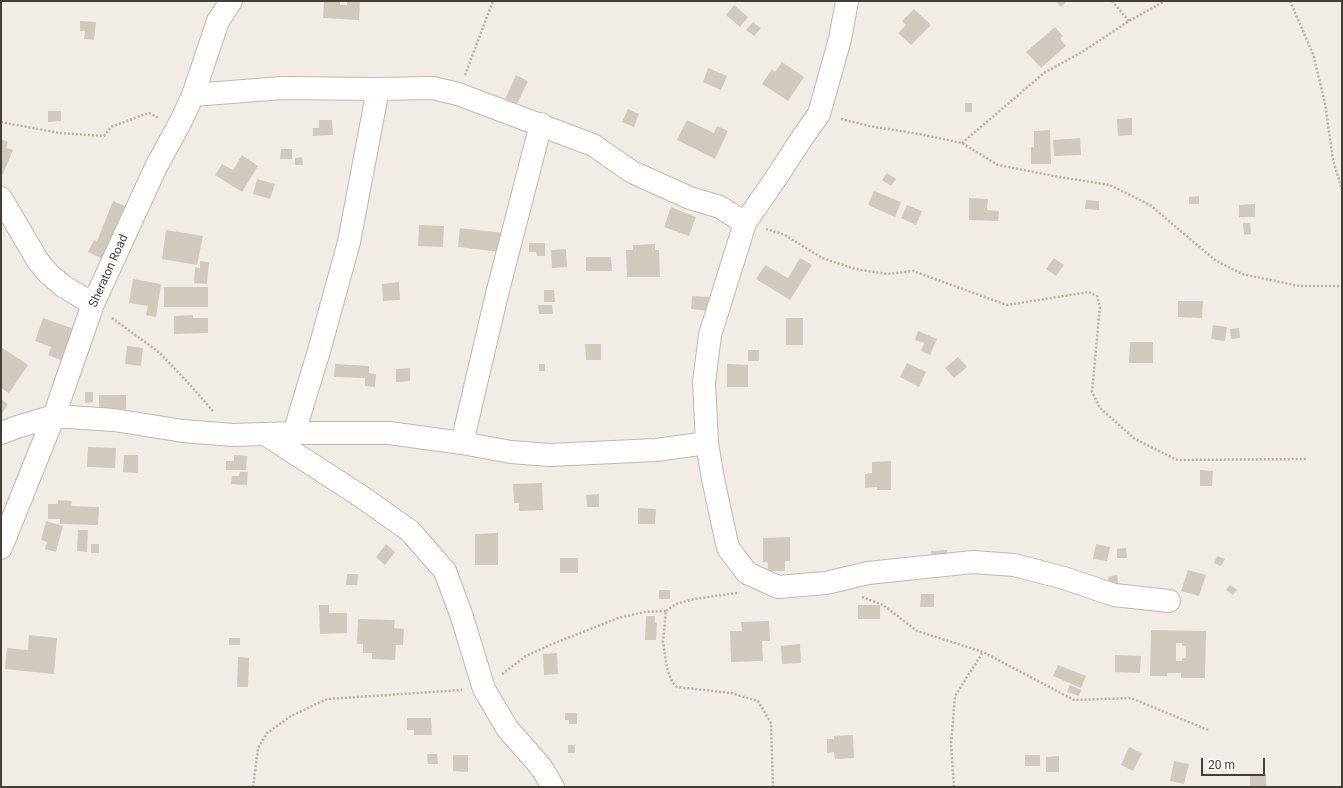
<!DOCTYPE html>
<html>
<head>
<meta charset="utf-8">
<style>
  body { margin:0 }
  #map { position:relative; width:1343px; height:788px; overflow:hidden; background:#f1ede6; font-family:Roboto,sans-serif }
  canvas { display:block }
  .frame { position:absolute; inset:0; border:2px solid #433e36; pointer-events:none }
  .scale { position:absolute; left:1201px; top:758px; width:64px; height:18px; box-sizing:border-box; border:2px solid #433e36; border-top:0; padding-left:5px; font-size:12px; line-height:14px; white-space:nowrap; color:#433e36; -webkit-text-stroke:3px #fff; paint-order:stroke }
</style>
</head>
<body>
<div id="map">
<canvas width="1343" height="788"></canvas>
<div class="frame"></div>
<div class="scale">20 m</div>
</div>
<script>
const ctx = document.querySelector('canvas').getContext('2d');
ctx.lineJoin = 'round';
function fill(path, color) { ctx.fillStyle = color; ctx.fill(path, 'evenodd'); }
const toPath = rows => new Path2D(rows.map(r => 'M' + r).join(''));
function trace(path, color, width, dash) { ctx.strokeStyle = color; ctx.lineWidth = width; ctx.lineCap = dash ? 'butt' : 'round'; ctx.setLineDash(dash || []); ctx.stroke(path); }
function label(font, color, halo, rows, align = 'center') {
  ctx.font = font + ' Roboto,sans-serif'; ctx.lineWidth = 3; ctx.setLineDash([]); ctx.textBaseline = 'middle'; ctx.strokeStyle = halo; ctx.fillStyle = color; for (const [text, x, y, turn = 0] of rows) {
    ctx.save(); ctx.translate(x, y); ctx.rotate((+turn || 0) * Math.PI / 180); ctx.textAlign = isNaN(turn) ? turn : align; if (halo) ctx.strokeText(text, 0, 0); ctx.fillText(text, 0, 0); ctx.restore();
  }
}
fill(toPath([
  [347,1,360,1,359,20,323,18,324,2,340,2,340,5,347,5],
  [1056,1,1067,1,1061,7],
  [734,5,748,17,740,27,726,15],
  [914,9,931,25,911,45,898,33,906,25,902,21],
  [80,21,96,22,94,40,84,39,85,31,80,31],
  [753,22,761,28,754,36,746,30],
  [1055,27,1063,36,1060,39,1066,46,1041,68,1026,52],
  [782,62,804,77,788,101,762,84,772,69,775,72],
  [708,68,727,76,721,90,703,82],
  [516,75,528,81,517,104,505,99],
  [965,103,972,103,972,112,965,112],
  [628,109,639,114,634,127,622,122],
  [48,111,61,111,61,121,48,122],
  [1132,118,1132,135,1118,136,1117,119],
  [319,120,332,120,333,135,313,136,313,128,319,128],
  [687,120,714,133,717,126,728,131,715,159,677,140],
  [1050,130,1051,164,1031,164,1031,147,1034,147,1034,131],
  [1080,138,1081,155,1054,156,1053,140],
  [1,139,8,142,6,148,13,150,3,174,1,174],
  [281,149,292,149,292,159,280,159],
  [242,155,258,166,242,192,215,175,222,164,233,170],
  [302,157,303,165,295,165,295,158],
  [887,173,896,179,891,186,882,180],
  [257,179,275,184,270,199,253,194],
  [874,191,901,202,895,217,868,205],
  [1199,196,1199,204,1189,204,1189,197],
  [969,198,988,199,987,210,999,211,998,221,969,220],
  [1086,200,1099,201,1099,210,1085,209],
  [113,201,125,206,103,259,88,252,94,240,97,241],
  [1255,204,1255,217,1239,217,1239,205],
  [907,205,922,211,916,225,901,218],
  [671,207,696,217,689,236,664,227],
  [1243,223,1250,223,1251,234,1244,235],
  [419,225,444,226,443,247,418,246],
  [460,228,503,233,501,252,458,247],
  [166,230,203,236,197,265,162,259],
  [529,243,545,243,545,256,537,256,536,252,529,252],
  [655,244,655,250,659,250,660,277,627,277,626,250,633,250,633,245],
  [566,249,567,267,552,268,551,250],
  [586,257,611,257,612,271,586,271],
  [800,258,812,265,790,300,756,279,765,265,788,278],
  [1054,258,1064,265,1056,276,1046,269],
  [200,261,209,262,207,284,194,283,195,267,200,268],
  [133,279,161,284,156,317,146,315,148,306,129,303],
  [399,282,400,300,383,301,382,284],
  [164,287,208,287,208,307,164,307],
  [544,290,554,290,555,302,544,302],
  [692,296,710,297,709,311,691,309],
  [1178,301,1203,301,1202,318,1178,317],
  [538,305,552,305,553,314,539,314],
  [193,315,193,318,208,318,208,333,174,334,174,316],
  [43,318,74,329,63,361,48,355,51,347,35,341],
  [786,318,803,318,803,345,786,345],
  [1213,325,1227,327,1225,341,1211,339],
  [1239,328,1240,338,1231,339,1230,329],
  [918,331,937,339,930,355,921,351,924,343,915,340],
  [1130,342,1153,342,1153,363,1129,363],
  [585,344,601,344,601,360,586,360],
  [127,346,143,348,141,366,125,364],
  [1,347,28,365,9,393,1,388],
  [748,350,759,350,759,361,748,361],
  [958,357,967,367,954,378,945,368],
  [907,363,926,372,919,387,900,377],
  [335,364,369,366,369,373,376,374,375,387,365,386,365,378,334,377],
  [539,364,545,364,545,371,539,371],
  [727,364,748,365,748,387,727,387],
  [410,368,410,381,396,382,396,369],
  [85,392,93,392,93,402,85,403],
  [99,395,126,395,126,409,99,409],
  [1,399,8,404,1,415],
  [88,447,116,448,115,468,87,467],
  [124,455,138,455,138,473,123,472],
  [234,455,247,456,246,470,226,470,226,461,234,461],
  [891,461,891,490,877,490,877,487,865,488,865,474,872,473,872,462],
  [1200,470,1213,471,1212,486,1200,486],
  [240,472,248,472,247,485,231,484,232,476,239,476],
  [542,483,543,510,519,511,519,503,514,503,513,484],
  [599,494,599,507,587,507,586,495],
  [58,500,72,501,71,506,99,507,98,525,60,524,60,519,48,519,48,504,58,504],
  [638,508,656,509,655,524,638,524],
  [46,521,63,526,56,552,45,549,47,542,41,540],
  [78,530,88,530,87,552,77,551],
  [498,533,498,565,475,565,475,534],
  [790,537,790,561,785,561,785,571,768,571,768,562,763,562,763,538],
  [91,544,99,544,99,553,91,553],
  [386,544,395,552,385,565,376,557],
  [1096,544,1110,547,1107,561,1093,559],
  [1126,548,1127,558,1117,558,1117,549],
  [947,550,947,564,932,564,931,551],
  [1217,556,1225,559,1221,566,1214,563],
  [560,558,578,558,578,573,560,573],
  [1188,570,1206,575,1199,596,1181,591],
  [347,574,358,574,357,585,346,585],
  [1117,575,1119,586,1110,588,1108,577],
  [1230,585,1237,590,1233,595,1226,590],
  [659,590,670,590,670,599,659,599],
  [921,594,934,594,934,607,920,607],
  [319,605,329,605,329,613,347,613,347,633,320,634],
  [858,605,880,605,880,619,858,619],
  [646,616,655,616,655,623,657,623,656,640,645,640],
  [358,619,395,620,394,628,404,629,403,645,396,645,395,660,372,659,372,653,363,653,363,644,357,644],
  [769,621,770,641,762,641,763,661,731,662,730,631,742,631,741,622],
  [1151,630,1206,631,1205,678,1181,678,1181,673,1167,673,1167,676,1150,676],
  [1176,643,1182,643,1182,646,1186,646,1186,658,1182,658,1182,661,1176,661],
  [29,635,57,638,54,674,5,669,7,648,28,650],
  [229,638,240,638,240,645,229,645],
  [800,644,801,663,782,664,781,646],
  [557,653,558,674,544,675,543,654],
  [1115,655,1141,656,1140,673,1115,672],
  [238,657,249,658,248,687,237,687],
  [1058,665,1086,676,1081,688,1053,676],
  [1070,685,1081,690,1079,696,1067,692],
  [565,713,577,713,577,724,569,724,569,720,565,720],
  [407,718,431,718,432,735,414,735,414,730,407,730],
  [853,735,854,758,835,759,834,752,827,753,827,739,834,739,834,736],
  [568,745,575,745,575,753,568,753],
  [1129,747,1142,753,1133,771,1121,765],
  [427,754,437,754,438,764,428,764],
  [453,755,468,755,468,772,453,771],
  [1025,755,1040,755,1040,766,1025,766],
  [1059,756,1059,772,1046,772,1046,757],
  [1174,761,1189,764,1184,784,1170,781],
  [1250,774,1266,774,1266,787,1250,787]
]), '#d1c9bd');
const street = toPath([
  [847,1,840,39,819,114,800,141,778,175,745,223,710,335,704,382,707,443,713,479,728,548,747,573,778,587,826,583,868,573,973,562,1014,565,1064,578,1114,595,1169,601],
  [193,95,282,88,378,89,433,88,458,94,593,145,632,172,690,198,720,207,745,223],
  [1,198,38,261,49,274,63,286,93,304],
  [1,433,17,427,54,416,114,420,183,431,233,435,294,433,389,433,462,443,511,452,550,455,656,450,707,443],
  [294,433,319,351,349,242,378,89],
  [265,434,362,497,410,531,445,571,462,617,484,689,507,728,541,767,553,787],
  [462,443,497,294,541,124],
  [1,548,54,416,93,304,156,167,181,121,193,95,218,21,231,1]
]);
trace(street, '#beb8ad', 24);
trace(toPath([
  [1112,1,1129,21],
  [1290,1,1313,54,1325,103,1333,160,1342,190],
  [465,75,493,1],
  [841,119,869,126,919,134,962,143,998,165,1059,177,1110,185,1150,205,1215,260,1242,274,1299,286,1342,286],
  [1,122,59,133,104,136,111,127,140,116,149,113,159,118],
  [962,143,1044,73,1082,52,1129,21,1165,1],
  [766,229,785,235,822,258,855,269,887,274,913,271,1007,305,1089,292,1097,296,1100,306,1092,392,1100,408,1135,439,1177,460,1307,459],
  [112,318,160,353,191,386,213,411],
  [737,593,694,599,676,604,666,611,663,642,667,668,672,682,677,687,731,693,758,701,771,723,773,787],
  [862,597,883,605,917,631,983,652,1074,700,1131,698,1208,730],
  [502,674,526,656,550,645,618,618,644,612,666,611],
  [253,787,258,748,267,733,291,716,327,699,462,690],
  [954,787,951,745,955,696,983,652]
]), '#bbb09d', 2.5, [2, 2]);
trace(street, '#fff', 22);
label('12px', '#433e36', '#fff', [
  ["Sheraton Road",109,271,-66]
]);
</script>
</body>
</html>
